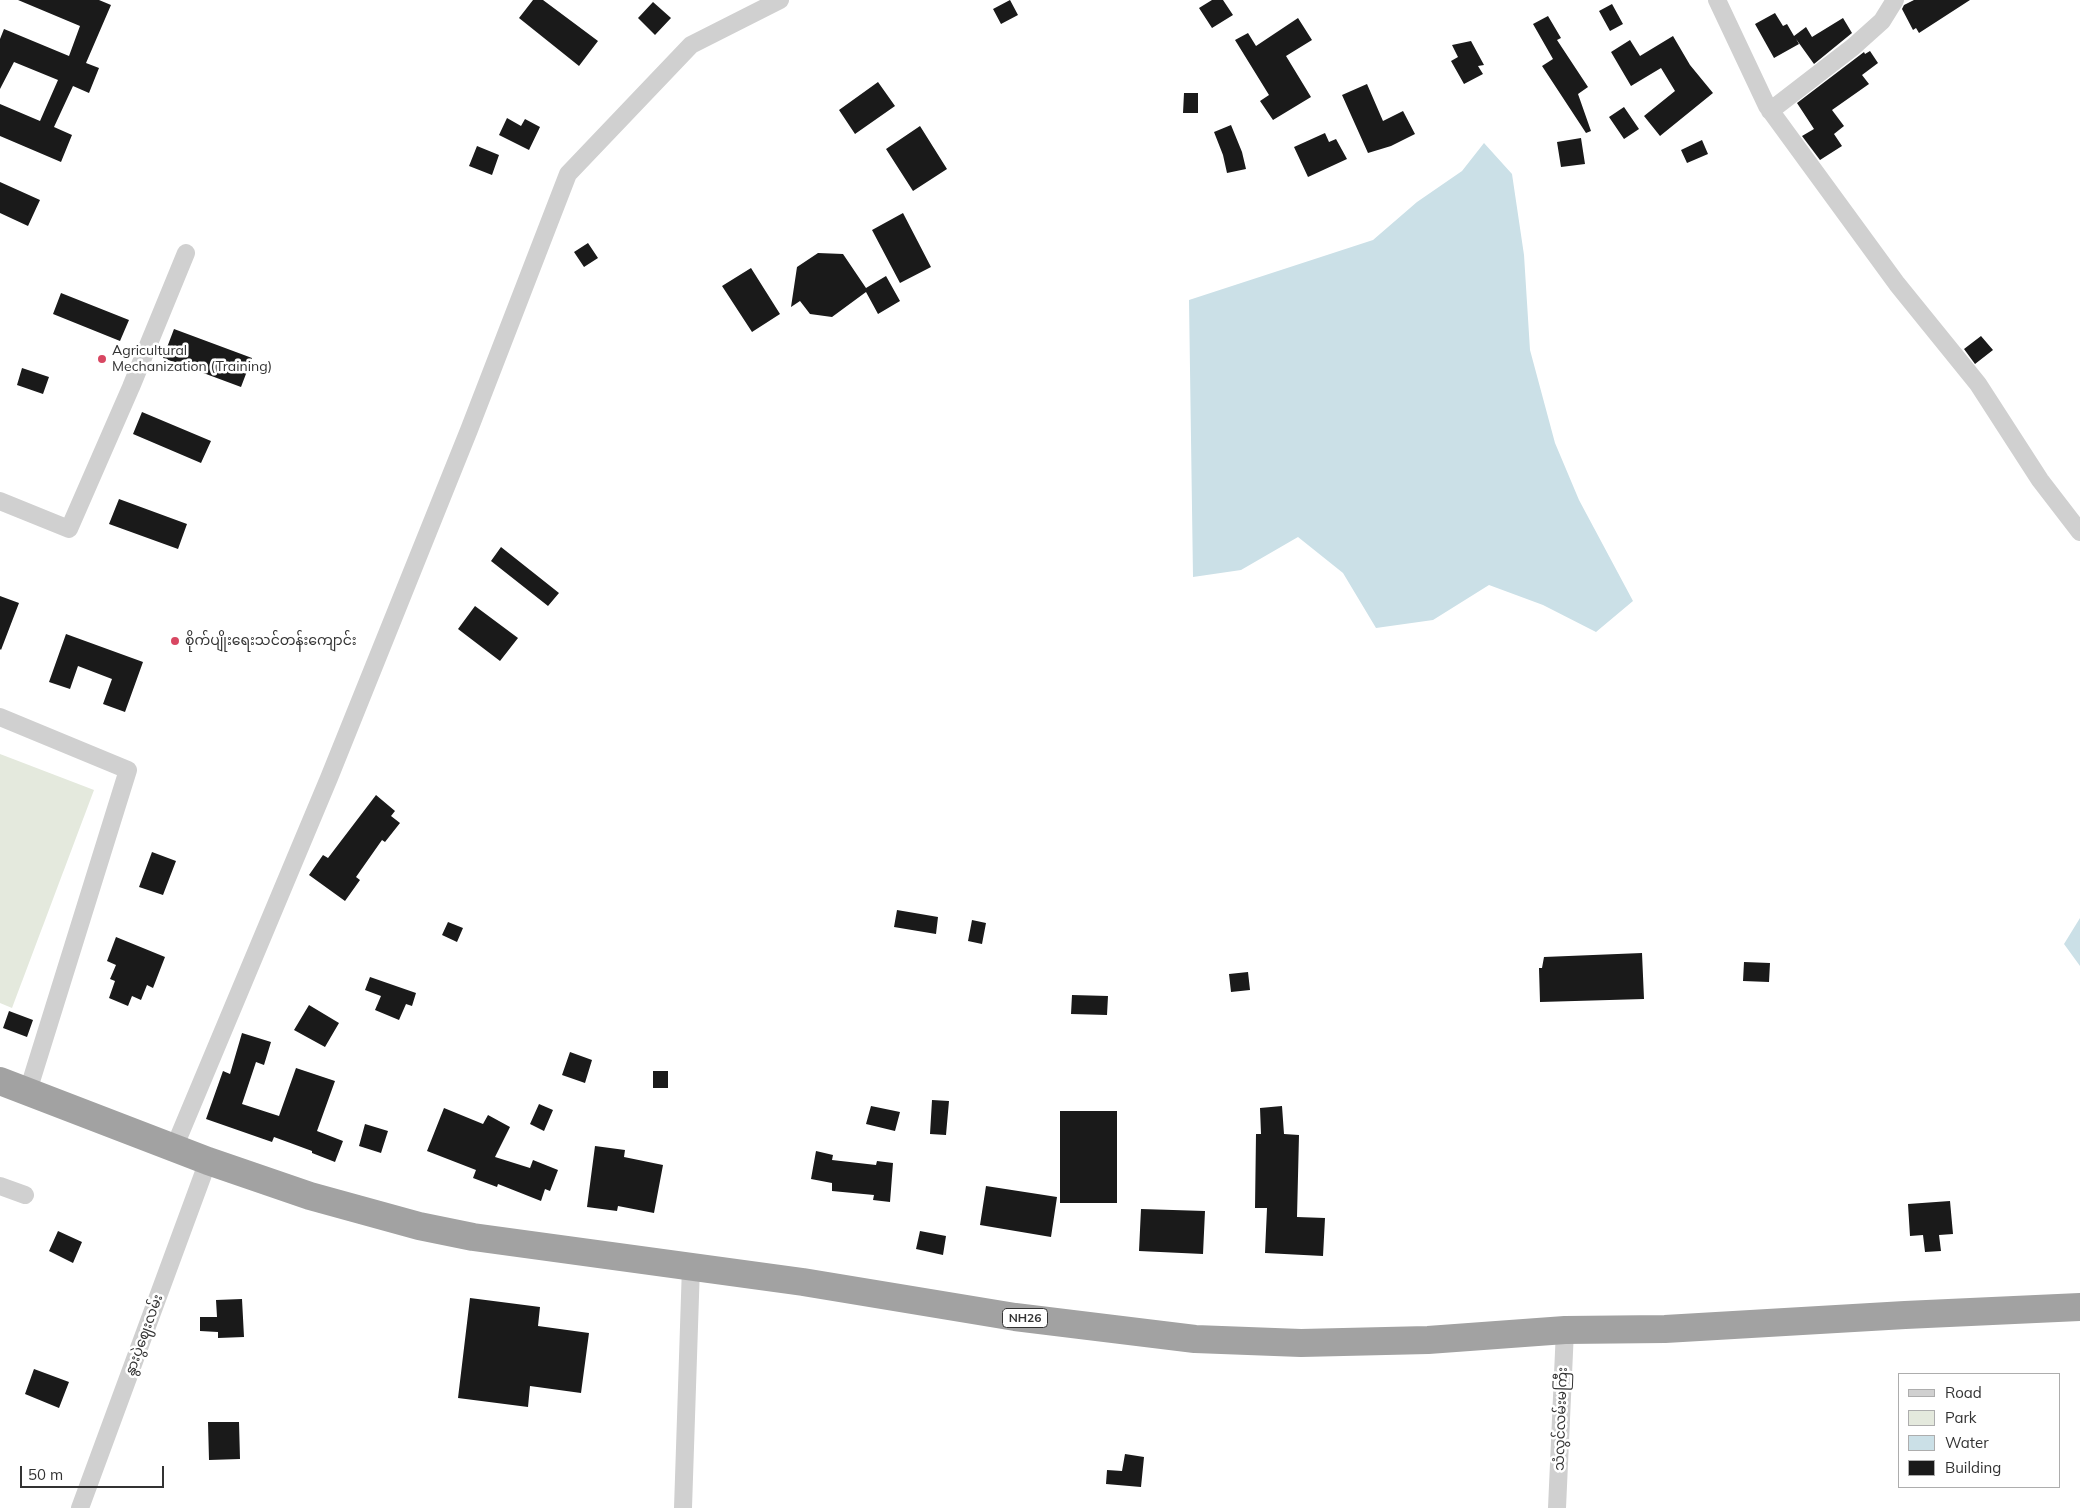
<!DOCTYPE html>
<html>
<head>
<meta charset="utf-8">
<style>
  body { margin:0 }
  #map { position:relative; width:2080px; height:1508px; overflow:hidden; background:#fff; font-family:Mulish,sans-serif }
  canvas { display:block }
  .legend { position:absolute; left:1898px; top:1373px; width:162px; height:115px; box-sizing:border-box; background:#fff; border:1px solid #adadad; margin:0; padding:6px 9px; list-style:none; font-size:15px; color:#333 }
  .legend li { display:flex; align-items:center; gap:10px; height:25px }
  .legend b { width:25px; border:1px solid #adadad }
  .scale { position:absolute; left:20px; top:1466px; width:144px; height:22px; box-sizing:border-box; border:2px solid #333; border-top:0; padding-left:6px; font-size:15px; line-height:18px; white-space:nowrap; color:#333; -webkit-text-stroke:4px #fff; paint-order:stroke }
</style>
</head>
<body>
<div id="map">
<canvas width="2080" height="1508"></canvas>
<ul class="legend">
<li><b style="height:6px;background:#d0d0d0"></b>Road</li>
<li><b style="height:14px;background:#e4e9dd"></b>Park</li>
<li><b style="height:14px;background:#cbe0e7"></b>Water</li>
<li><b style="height:14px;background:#1a1a1a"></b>Building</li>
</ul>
<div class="scale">50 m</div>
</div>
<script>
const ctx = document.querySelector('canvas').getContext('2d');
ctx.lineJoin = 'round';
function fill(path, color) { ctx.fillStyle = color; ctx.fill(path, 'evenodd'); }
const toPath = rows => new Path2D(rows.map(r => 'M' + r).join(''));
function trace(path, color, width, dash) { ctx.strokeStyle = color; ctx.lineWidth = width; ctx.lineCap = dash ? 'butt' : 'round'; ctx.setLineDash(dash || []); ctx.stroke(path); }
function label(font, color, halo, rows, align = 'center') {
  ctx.font = font + ' Mulish,"Noto Sans Myanmar",sans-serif'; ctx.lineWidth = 5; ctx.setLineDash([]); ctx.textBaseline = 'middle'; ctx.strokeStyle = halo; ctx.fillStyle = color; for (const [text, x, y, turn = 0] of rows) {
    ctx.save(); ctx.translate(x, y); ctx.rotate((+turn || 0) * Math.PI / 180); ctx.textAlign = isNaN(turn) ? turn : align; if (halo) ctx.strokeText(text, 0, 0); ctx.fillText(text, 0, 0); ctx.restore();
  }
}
fill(toPath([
  [0,754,94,790,12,1008,0,1003]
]), '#e4e9dd');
fill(toPath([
  [1484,143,1512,174,1524,255,1530,350,1555,443,1579,500,1633,601,1596,632,1543,605,1489,585,1433,620,1376,628,1343,573,1298,537,1241,570,1193,577,1189,300,1373,240,1417,202,1462,171],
  [2080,918,2080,966,2064,944]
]), '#cbe0e7');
fill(toPath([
  [18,0,99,0,111,5,86,63,99,68,89,93,73,86,54,127,72,135,61,162,0,136,0,104,40,121,58,80,14,62,0,89,0,39,4,29,69,56,80,26],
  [533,0,543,0,598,41,579,66,519,18],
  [1010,0,1018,15,1001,24,993,9],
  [1212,0,1223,0,1233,15,1212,28,1199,8],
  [1914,0,1970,0,1919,33,1916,28,1913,30,1902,9,1904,5],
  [653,2,671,18,655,35,638,18],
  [1612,4,1623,24,1610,31,1599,11],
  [1775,13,1783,26,1787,24,1794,36,1806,27,1812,37,1843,18,1852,33,1814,64,1796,39,1799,44,1774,58,1755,24],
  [1548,16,1561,38,1557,40,1588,87,1578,94,1591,131,1586,133,1542,66,1553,59,1533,24],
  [1298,18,1312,40,1286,56,1311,97,1273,120,1260,101,1269,95,1235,40,1248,33,1256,46],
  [1673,36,1690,65,1713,93,1660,136,1644,116,1675,91,1661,68,1631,86,1611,52,1630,40,1640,56],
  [1471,41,1484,65,1478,66,1483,74,1464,84,1451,61,1458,57,1452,45],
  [1870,51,1878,63,1862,75,1869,84,1832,110,1844,126,1834,134,1842,146,1820,160,1802,136,1814,129,1797,103,1864,52,1865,54],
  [878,82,895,106,855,134,839,110],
  [1367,84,1383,121,1403,111,1415,134,1391,146,1368,153,1342,95],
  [1184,93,1198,93,1198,113,1183,113],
  [1624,107,1639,129,1624,139,1609,117],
  [507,118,521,126,525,119,540,127,529,150,499,135],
  [1231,125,1242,152,1246,169,1227,173,1223,155,1214,132],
  [920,126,947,169,913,191,886,149],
  [1325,133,1329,142,1336,139,1347,159,1308,177,1294,147],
  [1581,138,1585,164,1561,167,1557,142],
  [1702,140,1708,154,1687,163,1681,150],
  [477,146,499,155,492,175,469,166],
  [0,182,40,200,28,226,0,213],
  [903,213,931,267,900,283,872,230],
  [588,243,598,258,584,267,574,252],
  [818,253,843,254,866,288,886,276,900,301,878,314,866,292,832,317,810,314,800,301,791,307,797,267],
  [751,268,780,314,752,332,722,286],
  [61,293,129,320,120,341,53,314],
  [174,329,252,358,241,387,163,358],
  [1981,336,1993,350,1975,364,1964,349],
  [22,368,49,377,43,394,17,385],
  [142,412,211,441,201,463,133,434],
  [119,499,187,524,178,549,109,524],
  [501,547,559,593,548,606,491,561],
  [0,596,19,603,1,650,0,649],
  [475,606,518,638,500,661,458,629],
  [66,634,143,662,125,712,103,704,112,679,78,666,70,689,49,682],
  [376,795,395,811,391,816,400,823,385,842,382,840,356,877,360,880,345,901,309,875,323,855,328,858],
  [152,852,176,861,163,895,139,887],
  [897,910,938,917,936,934,894,927],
  [972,920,986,923,982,944,968,941],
  [448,922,463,928,457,942,442,935],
  [116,937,165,957,153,988,147,985,141,1000,132,996,128,1006,109,998,115,981,110,979,116,965,107,961],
  [1642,953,1644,999,1540,1002,1539,968,1542,968,1544,957],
  [1744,962,1770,963,1769,982,1743,981],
  [1248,972,1250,990,1231,992,1229,974],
  [370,977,416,993,412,1006,406,1004,399,1020,375,1010,381,996,365,990],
  [1072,995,1108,996,1107,1015,1071,1014],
  [309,1005,339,1023,325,1047,294,1030],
  [9,1011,33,1020,27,1037,3,1028],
  [242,1033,271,1042,264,1065,256,1062,242,1104,279,1116,296,1068,335,1081,317,1131,343,1141,335,1162,312,1153,312,1151,274,1137,272,1142,206,1119,223,1071,230,1074],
  [570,1052,592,1060,585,1083,562,1075],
  [653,1071,668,1071,668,1088,653,1088],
  [932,1100,949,1101,946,1135,930,1134],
  [539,1104,553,1110,544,1131,530,1124],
  [871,1106,900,1112,895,1131,866,1124],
  [1282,1106,1284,1134,1299,1135,1297,1217,1325,1218,1323,1256,1265,1253,1267,1208,1255,1208,1256,1134,1261,1134,1260,1108],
  [444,1108,483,1124,488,1115,510,1127,495,1157,530,1168,533,1160,558,1170,550,1191,545,1189,541,1201,498,1184,497,1187,473,1178,476,1170,427,1151],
  [1060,1111,1117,1111,1117,1203,1060,1203],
  [365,1124,388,1131,381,1153,359,1146],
  [595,1146,625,1150,624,1157,663,1165,654,1213,618,1206,617,1211,587,1207],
  [816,1151,833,1155,832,1160,876,1165,877,1161,893,1163,890,1202,873,1200,874,1195,832,1191,832,1183,811,1179],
  [986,1186,1057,1197,1051,1237,980,1225],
  [1950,1201,1953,1234,1939,1235,1941,1251,1925,1252,1923,1235,1910,1236,1908,1204],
  [1141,1209,1205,1211,1203,1254,1139,1251],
  [58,1231,82,1242,73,1263,49,1251],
  [920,1231,946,1236,943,1255,916,1249],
  [470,1298,540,1307,538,1326,589,1333,581,1393,530,1386,528,1407,458,1398],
  [242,1299,244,1337,218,1338,218,1332,200,1331,200,1317,217,1317,216,1300],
  [34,1369,69,1382,59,1408,25,1394],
  [208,1422,239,1422,240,1459,209,1460],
  [1125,1454,1144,1457,1141,1487,1106,1484,1107,1470,1122,1471]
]), '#1a1a1a');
trace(toPath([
  [1717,0,1767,106,1897,284,1978,384,2040,480,2080,532],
  [1770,111,1853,47,1882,21,1895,0],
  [0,501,69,529,131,387,186,253],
  [0,717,128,770,28,1091],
  [174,1148,329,778,469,430,568,174,691,45,780,0],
  [0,1186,25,1195],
  [80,1508,208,1161],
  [683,1508,691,1266],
  [1557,1508,1565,1330]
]), '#d0d0d0', 18);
trace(toPath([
  [0,1081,208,1161,310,1196,419,1226,473,1237,803,1282,1015,1317,1195,1339,1301,1343,1428,1340,1565,1330,1665,1329,1905,1315,2080,1307]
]), '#a2a2a2', 28);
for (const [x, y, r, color] of [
  [102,359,5,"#d84762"],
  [175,641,5,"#d84762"]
]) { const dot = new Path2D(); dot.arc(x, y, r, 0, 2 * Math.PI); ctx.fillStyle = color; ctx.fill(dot); trace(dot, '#fff', 2); }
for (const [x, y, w] of [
  [1025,1318,45]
]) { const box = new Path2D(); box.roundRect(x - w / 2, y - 9.5, w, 19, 4); ctx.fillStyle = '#fff'; ctx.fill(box); trace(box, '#333', 1); }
label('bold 12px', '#333', null, [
  ["NH26",1025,1318]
]);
label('14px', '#333', '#fff', [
  ["Agricultural",112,351],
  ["Mechanization (Training)",112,367],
  ["စိုက်ပျိုးရေးသင်တန်းကျောင်း",185,641]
], 'left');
label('14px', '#333', '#fff', [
  ["နွားပွဲဈေးလမ်း",144,1335,-70],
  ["သံလွင်လမ်းမကြီး",1561,1419,-88]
]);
</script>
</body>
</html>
